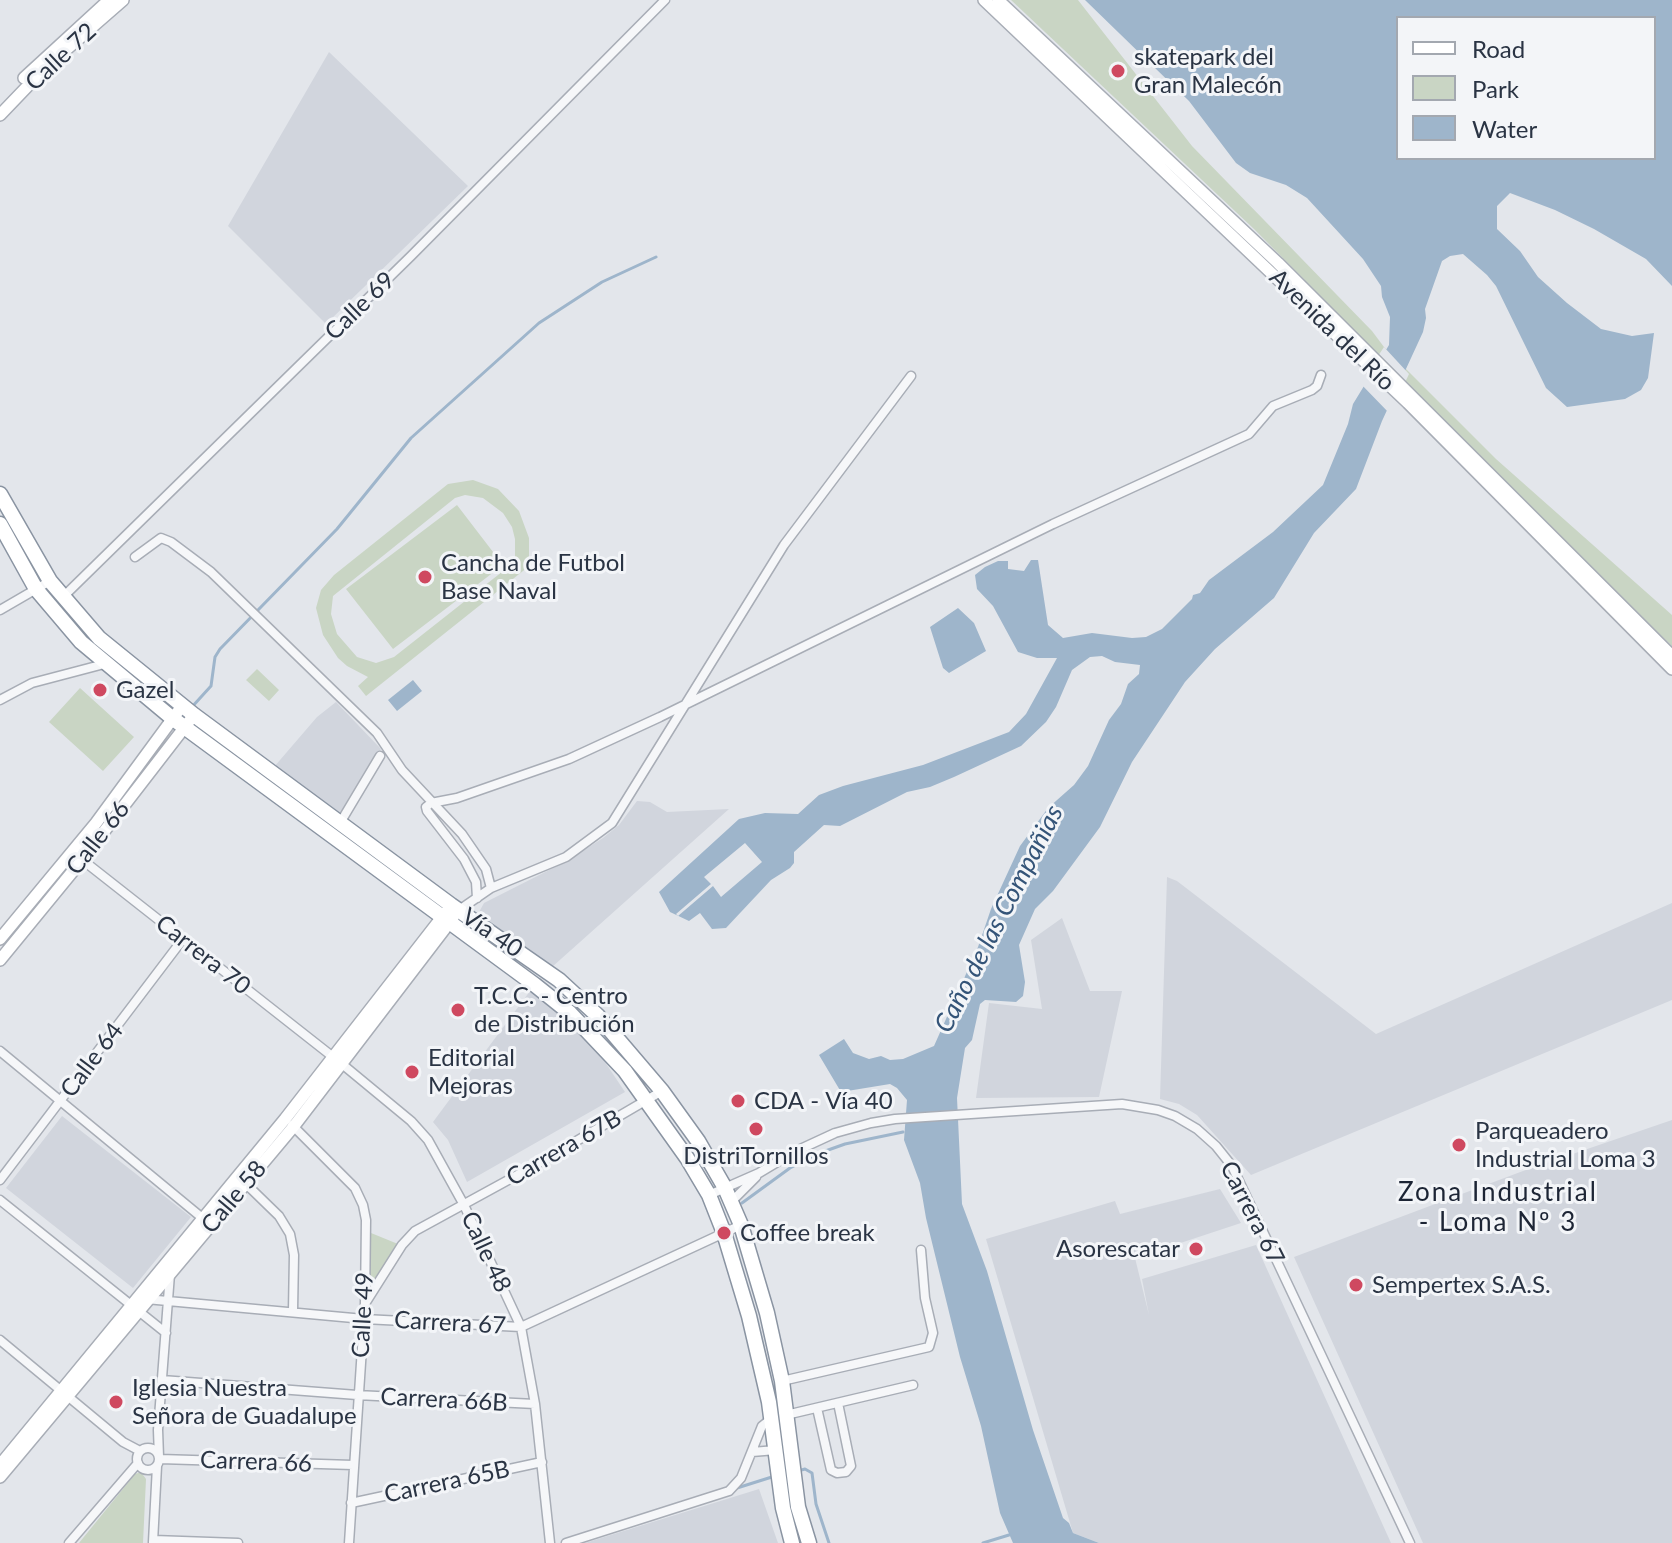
<!DOCTYPE html>
<html>
<head>
<meta charset="utf-8">
<style>
  body { margin:0 }
  #map { position:relative; width:1672px; height:1543px; overflow:hidden; background:#e3e6eb; font-family:Lato,sans-serif }
  canvas { display:block }
  .legend { position:absolute; left:1396px; top:16px; width:260px; height:144px; box-sizing:border-box; background:#f3f5f8; border:2px solid #a3a8b0; margin:0; padding:10px 14px; list-style:none; font-size:24px; color:#2a3444 }
  .legend li { display:flex; align-items:center; gap:16px; height:40px }
  .legend b { width:40px; border:2px solid #a3a8b0 }
</style>
</head>
<body>
<div id="map">
<canvas width="1672" height="1543"></canvas>
<ul class="legend">
<li><b style="height:10px;background:#fff"></b>Road</li>
<li><b style="height:22px;background:#c9d5c4"></b>Park</li>
<li><b style="height:22px;background:#9eb5cb"></b>Water</li>
</ul>
</div>
<script>
const ctx = document.querySelector('canvas').getContext('2d');
ctx.lineJoin = 'round';
function fill(path, color) { ctx.fillStyle = color; ctx.fill(path, 'evenodd'); }
const toPath = rows => new Path2D(rows.map(r => 'M' + r).join(''));
function trace(path, color, width, dash) { ctx.strokeStyle = color; ctx.lineWidth = width; ctx.lineCap = dash ? 'butt' : 'round'; ctx.setLineDash(dash || []); ctx.stroke(path); }
function label(font, color, halo, rows, align = 'center') {
  ctx.font = font + ' Lato,sans-serif'; ctx.lineWidth = 6; ctx.setLineDash([]); ctx.textBaseline = 'middle'; ctx.strokeStyle = halo; ctx.fillStyle = color; for (const [text, x, y, turn = 0] of rows) {
    ctx.save(); ctx.translate(x, y); ctx.rotate((+turn || 0) * Math.PI / 180); ctx.textAlign = isNaN(turn) ? turn : align; if (halo) ctx.strokeText(text, 0, 0); ctx.fillText(text, 0, 0); ctx.restore();
  }
}
fill(toPath([
  [329,52,468,186,326,324,228,226],
  [336,702,381,749,341,814,274,767,317,717],
  [637,801,650,802,667,812,729,809,552,967,478,914,484,903,567,861,603,838,619,825],
  [1167,877,1177,881,1376,1034,1672,903,1672,1000,1251,1175,1197,1115,1179,1104,1160,1099],
  [1062,918,1090,991,1122,991,1099,1097,976,1098,989,1003,1042,1009,1031,940],
  [530,991,563,1017,599,1053,625,1092,467,1182,448,1140,433,1122],
  [62,1116,191,1217,133,1288,6,1188],
  [1672,1120,1672,1543,1423,1543,1294,1257,1523,1171],
  [1220,1189,1241,1223,1135,1258,1149,1315,1142,1279,1256,1245,1391,1543,1099,1543,1073,1533,986,1239,1115,1201,1120,1214],
  [759,1489,778,1543,585,1543]
]), '#d1d5dd');
fill(toPath([
  [1011,0,1078,0,1192,146,1372,331,1384,347,1496,459,1672,615,1672,646,1606,584,1254,229],
  [473,480,498,489,519,511,529,538,529,557,533,563,366,696,358,686,368,677,347,666,338,658,323,635,316,608,321,590,334,575,448,484],
  [465,495,483,498,503,513,512,527,515,539,515,557,512,564,394,657,376,663,357,657,337,634,331,614,333,596,455,498],
  [457,505,503,565,393,649,346,589],
  [257,669,279,690,269,701,246,680],
  [80,688,134,737,103,771,49,722],
  [371,1233,398,1244,375,1279,369,1278],
  [141,1472,146,1479,143,1543,79,1543,135,1474]
]), '#c9d5c4');
fill(toPath([
  [1085,0,1672,0,1672,286,1646,259,1594,229,1555,210,1510,193,1497,206,1497,229,1520,251,1538,277,1567,303,1601,329,1632,336,1654,333,1648,378,1641,390,1625,399,1567,407,1546,388,1496,286,1487,275,1463,254,1450,256,1442,261,1425,309,1426,318,1423,332,1382,421,1356,489,1314,533,1274,598,1215,649,1185,682,1132,762,1100,827,1053,891,1035,909,1019,945,1025,982,1023,996,1016,1002,985,1000,980,1004,972,1040,965,1048,957,1098,962,1204,987,1271,1033,1430,1063,1518,1069,1523,1073,1533,1099,1543,1013,1543,1000,1513,981,1426,960,1357,926,1218,920,1183,904,1140,907,1100,897,1088,890,1084,841,1092,819,1055,844,1039,853,1053,869,1059,881,1056,890,1060,903,1059,934,1046,978,947,991,909,1020,846,1048,808,1074,785,1088,766,1109,720,1121,704,1128,684,1139,674,1140,665,1115,662,1102,656,1090,657,1072,670,1056,707,1046,722,1021,746,954,777,930,787,907,792,840,826,824,825,794,852,794,863,790,868,771,880,726,928,712,929,700,913,689,921,670,912,659,892,739,819,765,813,798,814,819,795,843,786,923,765,1009,732,1026,714,1057,658,1037,658,1018,652,993,606,977,589,975,575,985,567,998,561,1008,561,1008,569,1024,571,1031,560,1038,560,1048,625,1063,638,1092,633,1132,638,1146,637,1162,629,1192,599,1193,595,1200,593,1209,580,1273,532,1323,485,1348,424,1353,404,1389,345,1390,317,1382,297,1381,286,1363,259,1307,198,1286,185,1250,173,1236,163,1189,101],
  [1398,18,1654,18,1654,158,1398,158],
  [958,608,974,623,986,651,949,673,943,668,930,627],
  [413,680,422,691,397,711,388,700]
]), '#9eb5cb');
fill(toPath([
  [1384,347,1409,374,1390,414,1360,383],
  [745,843,762,862,721,897,713,886,678,916,676,914,711,884,704,877]
]), '#e3e6eb');
trace(toPath([
  [191,708,211,686,215,657,220,649,337,529,411,438,539,323,602,282,656,257],
  [742,1203,790,1168,817,1154,845,1144,903,1132],
  [798,1471,805,1469,812,1473,816,1504,829,1543],
  [737,1488,775,1476],
  [983,1543,1009,1535]
]), '#9eb5cb', 3);
const street = toPath([
  [135,557,161,538,171,542,211,572,377,733,402,770,462,834,486,869,491,888,459,910],
  [63,597,411,256,665,0],
  [0,610,50,581],
  [0,700,32,683,108,663],
  [431,803,457,798,569,759,660,717,1053,524,1249,434,1273,406,1312,390,1317,386,1321,375],
  [431,803,426,807,427,811,464,859,476,882,477,898],
  [340,823,380,756],
  [80,858,342,1064,411,1121,428,1140,464,1205,521,1327,535,1404,550,1543],
  [491,888,566,857,612,823,784,545,911,376],
  [0,1051,206,1221],
  [292,1125,355,1188,363,1205,366,1220,365,1303,349,1543],
  [0,1180,183,939],
  [244,1182,279,1216,290,1234,294,1255,293,1311],
  [709,1195,759,1173,794,1152,835,1133,871,1123,895,1119,1122,1104,1158,1110,1175,1116,1197,1129,1216,1146,1232,1166,1410,1543],
  [0,1200,166,1333],
  [731,1202,756,1177],
  [146,1299,364,1319,521,1327,741,1225],
  [366,1302,402,1245,415,1231,532,1167,662,1091],
  [0,1340,123,1442,140,1451],
  [162,1380,357,1395,535,1404],
  [782,1381,929,1347,933,1333,925,1298,921,1250],
  [817,1408,831,1470,837,1473,846,1472,851,1466,838,1403],
  [786,1415,913,1385],
  '137 1459a11 11 0 1 1 22 0a11 11 0 1 1-22 0Z',
  [752,1452,776,1450],
  [159,1457,158,1430,170,1274],
  [160,1459,353,1465],
  [351,1503,542,1462],
  [154,1540,238,1543],
  [153,1542,157,1466],
  [69,1543,138,1463],
  [566,1543,729,1491,741,1478,762,1426,772,1418]
]);
const secondary = toPath([
  [984,0,1408,403,1672,669],
  [998,0,1278,263,1672,656],
  [24,78,109,0],
  [0,115,45,68,123,0],
  [0,939,96,823,182,706],
  [0,960,82,860,194,715],
  [0,1465,285,1119,446,912],
  [0,1477,294,1126,453,918]
]);
const highway = toPath([
  [0,494,50,581,99,638,194,715,451,905,559,980,598,1016,662,1091,698,1141,725,1188,741,1225,767,1313,782,1381,798,1507,809,1543],
  [0,524,36,589,81,642,172,718,535,985,570,1013,625,1071,687,1158,709,1195,724,1233,749,1316,769,1402,783,1508,792,1543]
]);
trace(street, '#a8adb6', 11);
trace(secondary, '#a8adb6', 14);
trace(highway, '#8a94a2', 17);
trace(street, '#f6f7f9', 8);
trace(secondary, '#fff', 11);
trace(highway, '#fff', 14);
for (const [x, y, r, color] of [
  [1118,71,8,"#cf4960"],
  [425,577,8,"#cf4960"],
  [100,690,8,"#cf4960"],
  [458,1010,8,"#cf4960"],
  [412,1072,8,"#cf4960"],
  [738,1101,8,"#cf4960"],
  [756,1129,8,"#cf4960"],
  [1459,1145,8,"#cf4960"],
  [724,1233,8,"#cf4960"],
  [1196,1249,8,"#cf4960"],
  [1356,1285,8,"#cf4960"],
  [116,1402,8,"#cf4960"]
]) { const dot = new Path2D(); dot.arc(x, y, r, 0, 2 * Math.PI); ctx.fillStyle = color; ctx.fill(dot); trace(dot, '#f3f5f8', 3); }
label('24px', '#2a3444', '#f3f5f8', [
  ["Calle 72",61,57,-43],
  ["Calle 69",360,306,-44],
  ["Avenida del Río",1332,330,44],
  ["Calle 66",98,838,-52],
  ["Vía 40",492,933,34],
  ["Carrera 70",203,955,38],
  ["Calle 64",92,1060,-53],
  ["Carrera 67B",564,1148,-30],
  ["Calle 58",234,1197,-50],
  ["Carrera 67",1252,1213,63],
  ["Calle 48",486,1252,65],
  ["Calle 49",363,1315,-87],
  ["Carrera 67",450,1323,3],
  ["Carrera 66B",444,1400,3],
  ["Carrera 66",256,1462,2],
  ["Carrera 65B",447,1482,-12]
]);
label('24px', '#2a3444', '#f3f5f8', [
  ["skatepark del",1134,57],
  ["Gran Malecón",1134,85],
  ["Cancha de Futbol",441,563],
  ["Base Naval",441,591],
  ["Gazel",116,690],
  ["T.C.C. - Centro",474,996],
  ["de Distribución",474,1024],
  ["Editorial",428,1058],
  ["Mejoras",428,1086],
  ["CDA - Vía 40",754,1101],
  ["Parqueadero",1475,1131],
  ["Industrial Loma 3",1475,1159],
  ["DistriTornillos",756,1156,"center"],
  ["Coffee break",740,1233],
  ["Asorescatar",1180,1249,"right"],
  ["Sempertex S.A.S.",1372,1285],
  ["Iglesia Nuestra",132,1388],
  ["Señora de Guadalupe",132,1416]
], 'left');
label('italic 26px', '#345478', '#f3f5f8', [
  ["Caño de las Compañias",999,919,-63]
]);
ctx.letterSpacing = '2px';
label('26px', '#1d2535', '#f3f5f8', [
  ["Zona Industrial",1498,1193],
  ["- Loma Nº 3",1498,1223]
]);
ctx.letterSpacing = '0px';
</script>
</body>
</html>
